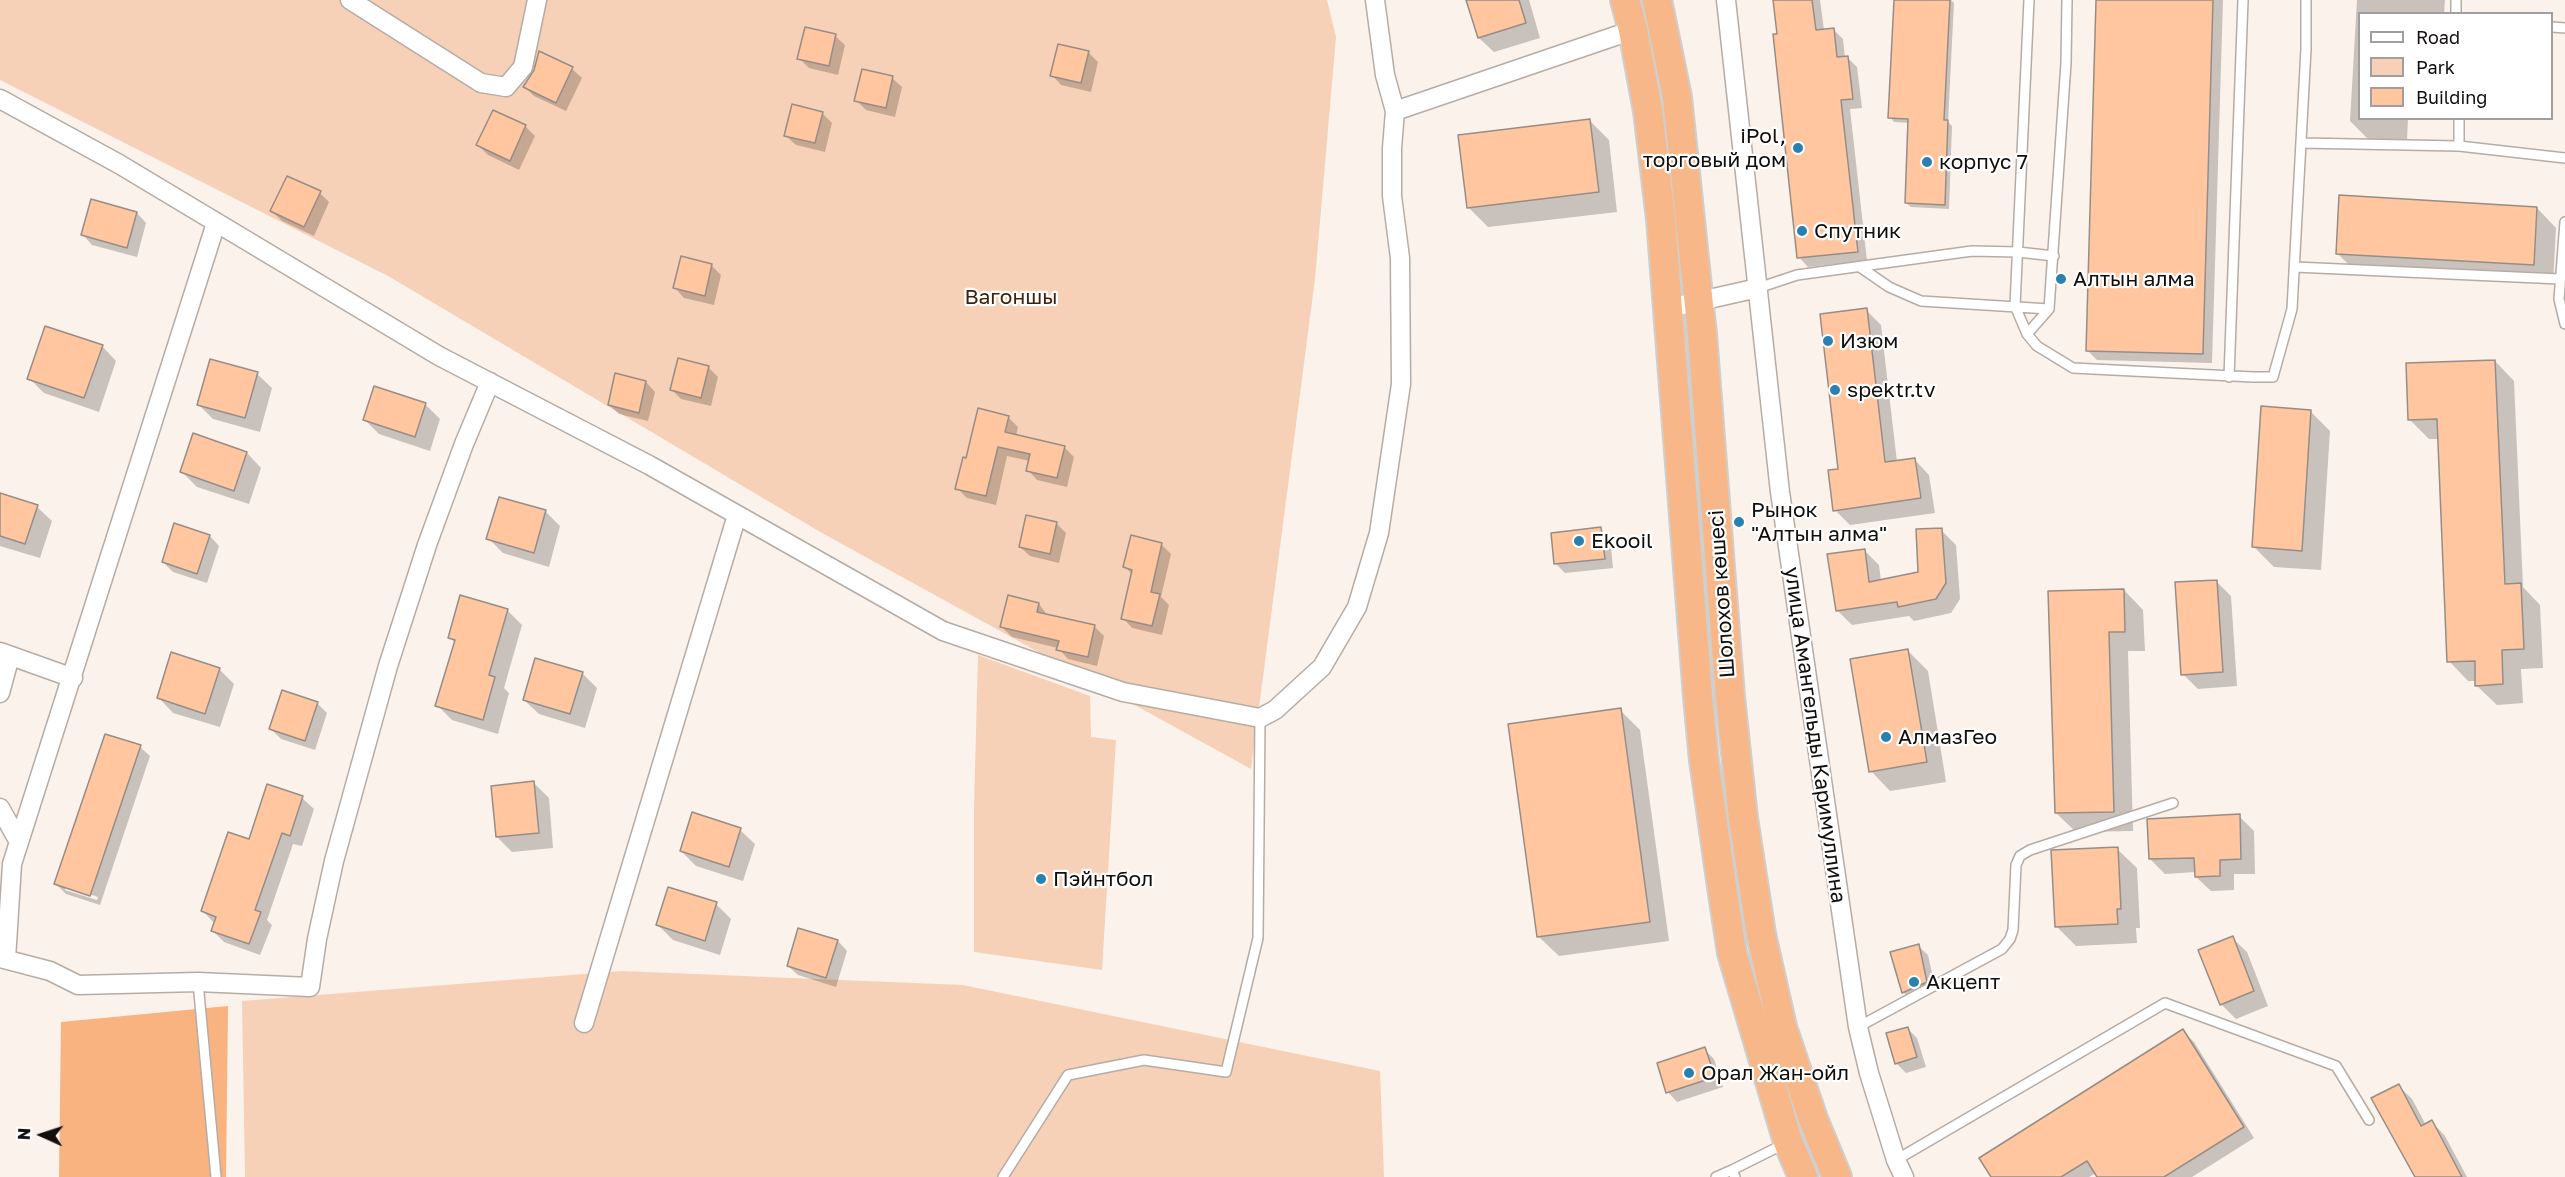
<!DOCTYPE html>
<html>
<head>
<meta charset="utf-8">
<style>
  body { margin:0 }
  #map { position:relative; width:2565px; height:1177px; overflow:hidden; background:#fbf2eb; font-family:"Golos Text",sans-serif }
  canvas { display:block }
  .legend { position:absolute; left:2358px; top:12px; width:195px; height:108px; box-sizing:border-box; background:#fff; border:2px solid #a09f9e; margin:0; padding:8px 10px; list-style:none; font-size:18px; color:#110e0c }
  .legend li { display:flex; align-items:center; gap:12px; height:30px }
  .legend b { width:30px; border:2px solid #a09f9e }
  .north { position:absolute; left:12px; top:1105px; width:60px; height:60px; -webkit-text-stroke:4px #fff; paint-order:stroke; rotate:273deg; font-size:16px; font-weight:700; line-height:24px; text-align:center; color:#110e0c }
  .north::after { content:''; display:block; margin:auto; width:21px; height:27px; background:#110e0c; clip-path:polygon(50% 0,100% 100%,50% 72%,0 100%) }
</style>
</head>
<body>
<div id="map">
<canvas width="2565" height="1177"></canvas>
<ul class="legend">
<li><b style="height:8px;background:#fff"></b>Road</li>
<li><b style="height:16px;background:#f7d1b7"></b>Park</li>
<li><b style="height:16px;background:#ffc69f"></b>Building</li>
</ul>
<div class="north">N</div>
</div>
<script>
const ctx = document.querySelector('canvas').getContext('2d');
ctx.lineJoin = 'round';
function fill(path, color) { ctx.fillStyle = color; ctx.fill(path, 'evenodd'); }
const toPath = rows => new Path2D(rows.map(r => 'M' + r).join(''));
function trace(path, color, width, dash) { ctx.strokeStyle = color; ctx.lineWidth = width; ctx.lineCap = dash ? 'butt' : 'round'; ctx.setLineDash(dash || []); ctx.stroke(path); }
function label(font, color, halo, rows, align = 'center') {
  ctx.font = font + ' "Golos Text",sans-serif'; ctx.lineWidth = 4.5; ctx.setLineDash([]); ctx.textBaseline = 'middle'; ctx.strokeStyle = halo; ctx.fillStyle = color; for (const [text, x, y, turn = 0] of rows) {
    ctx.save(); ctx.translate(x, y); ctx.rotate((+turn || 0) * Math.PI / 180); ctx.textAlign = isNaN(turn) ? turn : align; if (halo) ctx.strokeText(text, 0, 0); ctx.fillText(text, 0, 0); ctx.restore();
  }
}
fill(toPath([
  [0,0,1327,0,1336,37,1315,279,1251,769,822,533,388,276,0,80],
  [978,655,1090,696,1091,737,1116,740,1102,970,974,952,974,807],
  [622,971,963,985,1380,1071,1384,1177,245,1177,242,1001]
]), '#f7d1b7');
fill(toPath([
  [228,1006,226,1177,59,1177,61,1022]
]), '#f8b381');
fill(toPath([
  [1467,0,1529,0,1540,38,1494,52,1479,38],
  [1775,0,1820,0,1824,30,1833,29,1843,39,1845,58,1847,57,1857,67,1862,108,1850,109,1867,261,1808,267,1799,257],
  [1895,0,1951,0,1954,3,1948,122,1952,126,1949,209,1911,207,1906,203,1910,123,1894,122,1890,117],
  [2098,0,2223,0,2212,363,2097,360,2087,350],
  [2357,0,2445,0,2444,14,2360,14,2360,118,2408,118,2407,141,2368,139,2350,121],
  [835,36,845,45,838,75,809,68,799,58],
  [1088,52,1098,62,1091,92,1061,85,1052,75],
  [572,69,582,78,566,111,534,96,525,87],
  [892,78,902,87,895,117,866,110,856,100],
  [493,112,526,127,535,136,519,170,488,155,478,145],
  [822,113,832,123,825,152,796,145,786,136],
  [1589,120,1609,140,1617,212,1488,227,1469,208],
  [320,193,329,202,314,236,282,221,272,211],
  [92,201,137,213,146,223,137,257,92,245,83,235],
  [2537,208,2556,228,2553,284,2357,273,2337,253],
  [711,265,721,275,714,305,684,298,675,288],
  [1866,310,1881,325,1897,462,1915,460,1929,475,1935,513,1850,525,1835,510],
  [102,346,116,361,99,412,44,393,29,378],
  [2495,361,2514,381,2523,587,2540,605,2543,668,2521,669,2523,703,2497,705,2477,686,2477,681,2468,681,2449,661,2439,439,2429,439,2410,420],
  [708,367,718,377,711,406,681,399,672,390],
  [257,374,272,388,260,432,213,419,199,405],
  [646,382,655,392,648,421,619,414,609,405],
  [425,404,440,419,430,451,379,434,365,420],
  [2310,411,2330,431,2321,570,2274,567,2254,547],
  [1008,417,1018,427,1016,436,1064,447,1074,457,1067,487,1037,480,1028,470,1030,461,1007,456,996,505,967,498,957,488,967,459],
  [247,453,261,468,249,504,197,487,182,472],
  [0,495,37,507,52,521,40,558,0,546],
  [500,498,546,512,560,526,549,567,503,553,488,538],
  [1057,524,1066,533,1059,563,1030,556,1020,547],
  [1600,529,1610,538,1613,568,1565,573,1556,564],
  [1941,530,1956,545,1960,599,1951,613,1914,621,1909,616,1852,625,1837,610,1864,550,1879,565,1881,581,1920,574],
  [210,536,219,546,207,583,173,572,163,562],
  [1161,544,1171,554,1161,597,1169,605,1162,635,1132,628,1123,618,1133,575,1125,567],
  [2216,581,2231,596,2237,686,2198,689,2183,674],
  [2124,590,2143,610,2145,651,2128,651,2133,831,2076,832,2056,813,2050,592],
  [1039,604,1048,616,1095,627,1104,636,1097,666,1068,659,1058,648,1012,637,1002,627],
  [507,610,522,625,504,688,509,693,498,734,452,720,437,705,455,643,450,637],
  [1908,651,1928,671,1946,782,1890,791,1871,771],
  [219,669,234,684,220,727,173,713,159,698],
  [582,673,597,688,585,728,539,714,524,700],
  [317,703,327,713,315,750,281,739,271,729],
  [1620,710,1640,730,1669,941,1559,956,1539,937],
  [140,747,150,756,100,905,66,894,56,884],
  [65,886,98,897,97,900,65,890],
  [534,783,549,798,553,848,512,852,497,837],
  [302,798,314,809,302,846,293,844,267,920,272,925,260,955,224,942,213,931,214,923,203,911,250,841],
  [2239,816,2254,831,2255,874,2234,874,2234,890,2211,891,2196,877,2196,872,2165,874,2150,859],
  [740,830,755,844,743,881,696,866,681,851],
  [2117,849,2137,868,2140,928,2136,928,2137,943,2076,946,2056,926],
  [716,904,731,919,720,955,673,940,658,925],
  [2232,938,2247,952,2268,1006,2236,1019,2221,1004],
  [838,941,847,951,836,987,798,975,788,966],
  [1918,946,1928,955,1936,991,1913,1002,1903,992],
  [1907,1028,1917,1038,1926,1067,1906,1073,1896,1063],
  [2183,1031,2194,1042,2254,1138,2192,1177,2099,1177,2096,1173,2089,1177,1993,1177],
  [1704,1049,1714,1059,1723,1087,1677,1102,1668,1092],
  [2399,1086,2412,1099,2426,1125,2432,1122,2445,1136,2467,1177,2417,1177]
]), '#0003');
const building = toPath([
  [1466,0,1519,0,1526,23,1478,38,1466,0],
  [1773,0,1812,0,1816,30,1834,28,1837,57,1848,56,1853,99,1841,100,1858,252,1797,258,1773,34,1777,34,1773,0],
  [1894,0,1950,0,1944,120,1948,120,1945,205,1905,203,1908,119,1888,118,1894,0],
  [2096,0,2213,0,2203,354,2086,351,2096,0],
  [805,27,836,34,829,66,797,59,805,27],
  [1058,44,1089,51,1081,83,1050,76,1058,44],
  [539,51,573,67,556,103,523,87,534,70,539,51],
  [862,69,893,76,886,108,854,101,862,69],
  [792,104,823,112,815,143,784,136,792,104],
  [493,110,526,125,510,161,476,145,493,110],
  [1590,119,1599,192,1467,208,1458,135,1590,119],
  [287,176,321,191,304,227,270,211,287,176],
  [2339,195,2537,207,2534,265,2336,254,2339,195],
  [91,199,137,212,127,248,81,235,91,199],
  [681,256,712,264,705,296,673,288,681,256],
  [1867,308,1885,462,1915,458,1921,498,1833,511,1828,470,1838,469,1820,314,1867,308],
  [45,326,103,345,84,398,27,379,45,326],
  [678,358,709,366,701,398,670,390,678,358],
  [210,359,258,372,245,418,197,405,210,359],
  [2495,360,2505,584,2521,583,2524,649,2502,650,2503,684,2475,686,2475,661,2447,662,2437,419,2408,420,2406,363,2495,360],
  [615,373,646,381,639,413,608,405,615,373],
  [374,386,426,403,415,437,363,420,374,386],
  [2261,406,2311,410,2302,551,2252,547,2261,406],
  [978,408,1009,416,1005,432,1065,446,1057,478,1026,471,1030,454,998,447,986,496,955,489,963,457,966,458,978,408],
  [193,433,247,452,234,491,180,472,193,433],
  [0,493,38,505,25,544,0,536,0,493],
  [499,497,546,510,534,553,486,539,499,497],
  [1026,515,1057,522,1050,554,1019,547,1026,515],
  [174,523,210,535,197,574,162,562,174,523],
  [1601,527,1605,559,1554,564,1551,533,1601,527],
  [1942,528,1946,583,1936,599,1898,607,1897,602,1836,611,1827,554,1865,549,1869,582,1918,572,1916,529,1942,528],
  [1131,535,1162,543,1151,592,1160,594,1152,626,1121,619,1132,570,1123,567,1131,535],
  [2217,580,2223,672,2181,675,2175,582,2217,580],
  [2124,589,2125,632,2109,632,2114,812,2055,813,2048,591,2124,589],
  [460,595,508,609,489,675,495,677,483,720,435,706,455,640,448,638,460,595],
  [1008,595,1039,603,1037,612,1095,625,1088,657,1056,650,1059,641,1000,627,1008,595],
  [1908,649,1927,762,1869,772,1850,659,1908,649],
  [171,652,220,668,205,714,157,698,171,652],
  [535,658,583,672,570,714,523,700,535,658],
  [282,690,318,702,305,741,269,729,282,690],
  [1621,708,1650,922,1537,937,1508,724,1621,708],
  [105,734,141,745,90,896,54,884,105,734],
  [534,781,539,833,496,837,491,786,534,781],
  [267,784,303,796,290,836,282,833,255,910,261,912,249,944,211,931,216,917,201,911,228,832,249,839,267,784],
  [692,812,741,828,729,867,680,851,692,812],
  [2240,814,2241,859,2220,860,2220,876,2195,877,2194,858,2149,859,2147,819,2240,814],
  [2118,847,2121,909,2117,909,2118,924,2055,927,2051,850,2118,847],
  [668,887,717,902,705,941,656,925,668,887],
  [798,928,838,940,826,978,787,966,798,928],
  [2233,936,2254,991,2220,1005,2198,950,2233,936],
  [1919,944,1927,982,1902,993,1890,952,1919,944],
  [1908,1027,1917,1057,1895,1064,1886,1033,1908,1027],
  [2183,1029,2244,1127,2164,1177,2097,1177,2087,1161,2061,1177,1991,1177,1979,1158,2183,1029],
  [1705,1047,1715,1077,1666,1093,1657,1063,1705,1047],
  [2399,1084,2421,1126,2432,1120,2462,1177,2415,1177,2371,1098,2399,1084]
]);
fill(building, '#ffc69f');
trace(building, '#968d87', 1.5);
const service = toPath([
  [2029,0,2015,306,2027,334,2037,346,2073,368,2253,377,2273,377,2292,309,2306,49,2306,0],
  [2456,0,2456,14],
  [2552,27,2565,28],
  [2459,118,2459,146],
  [2301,143,2459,146,2565,158],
  [2565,222,2559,299,2565,324],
  [1860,267,1889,287,1921,301,2049,309],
  [2295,267,2560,279],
  [1758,288,1797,275,1972,251,2018,252,2054,256],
  [2027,334,2049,309,2066,63,2067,0],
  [2229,377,2243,0],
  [198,982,216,1177],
  [1858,1027,2002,949,2010,939,2013,930,2016,865,2020,856,2030,850,2173,803],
  [1896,1160,2165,1003,2336,1066,2369,1120],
  [1003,1177,1068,1075,1144,1060,1226,1072,1258,938,1260,718],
  [1716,1177,1732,1170],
  [1735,1177,1732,1170,1786,1143]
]);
const minor = toPath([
  [350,0,481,83,506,87,523,67,537,0],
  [1375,0,1385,75,1395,111],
  [1726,0,1780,492,1858,1027,1869,1073,1896,1160,1904,1177],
  [0,99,119,164,439,356,649,465,943,631,1123,692,1260,718,1275,710,1322,667,1357,607,1379,533,1401,384,1400,258,1392,196,1392,148,1395,111,1633,30],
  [1669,308,1758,288],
  [0,652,73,678],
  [0,693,10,656],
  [0,808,19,842],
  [0,958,50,971,78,985,198,982,310,987,317,939,334,861,388,666,427,545,464,444,490,382],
  [6,959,12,864,216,223],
  [584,1023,737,515]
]);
const trunk = toPath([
  [1625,0,1633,30,1648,111,1661,219,1698,697,1704,760,1722,887,1732,953,1788,1142,1803,1177],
  [1657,0,1677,97,1702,334,1730,697,1743,818,1761,934,1782,1027,1813,1119,1837,1177]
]);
trace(service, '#b5aca5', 12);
trace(minor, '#b5aca5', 21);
trace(trunk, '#cfcfce', 32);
trace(service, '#fff', 9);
trace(minor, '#fff', 18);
trace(trunk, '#f7b788', 28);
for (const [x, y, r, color] of [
  [1798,148,6,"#2981af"],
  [1927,162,6,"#2981af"],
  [1802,231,6,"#2981af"],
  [2061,279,6,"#2981af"],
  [1828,341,6,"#2981af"],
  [1835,390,6,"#2981af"],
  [1739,522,6,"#2981af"],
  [1579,541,6,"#2981af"],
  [1886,737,6,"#2981af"],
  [1041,879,6,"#2981af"],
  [1914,982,6,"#2981af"],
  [1689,1073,6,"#2981af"]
]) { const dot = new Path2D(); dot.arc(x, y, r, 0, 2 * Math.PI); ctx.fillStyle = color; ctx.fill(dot); trace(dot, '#fff', 2); }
label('21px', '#110e0c', '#fff', [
  ["iPol,",1786,136,"right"],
  ["торговый дом",1786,160,"right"],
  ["корпус 7",1939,162],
  ["Спутник",1814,231],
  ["Алтын алма",2073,279],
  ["Изюм",1840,341],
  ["spektr.tv",1847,390],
  ["Рынок",1751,510],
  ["\"Алтын алма\"",1751,534],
  ["Ekooil",1591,541],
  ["АлмазГео",1898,737],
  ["Пэйнтбол",1053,879],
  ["Акцепт",1926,982],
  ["Орал Жан-ойл",1701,1073]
], 'left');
label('21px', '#3d220c', '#fff', [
  ["Вагоншы",1011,297]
]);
label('21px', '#110e0c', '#fff', [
  ["Шолохов көшесі",1722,594,-94],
  ["улица Амангельды Каримуллина",1815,735,82]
]);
</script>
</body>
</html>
